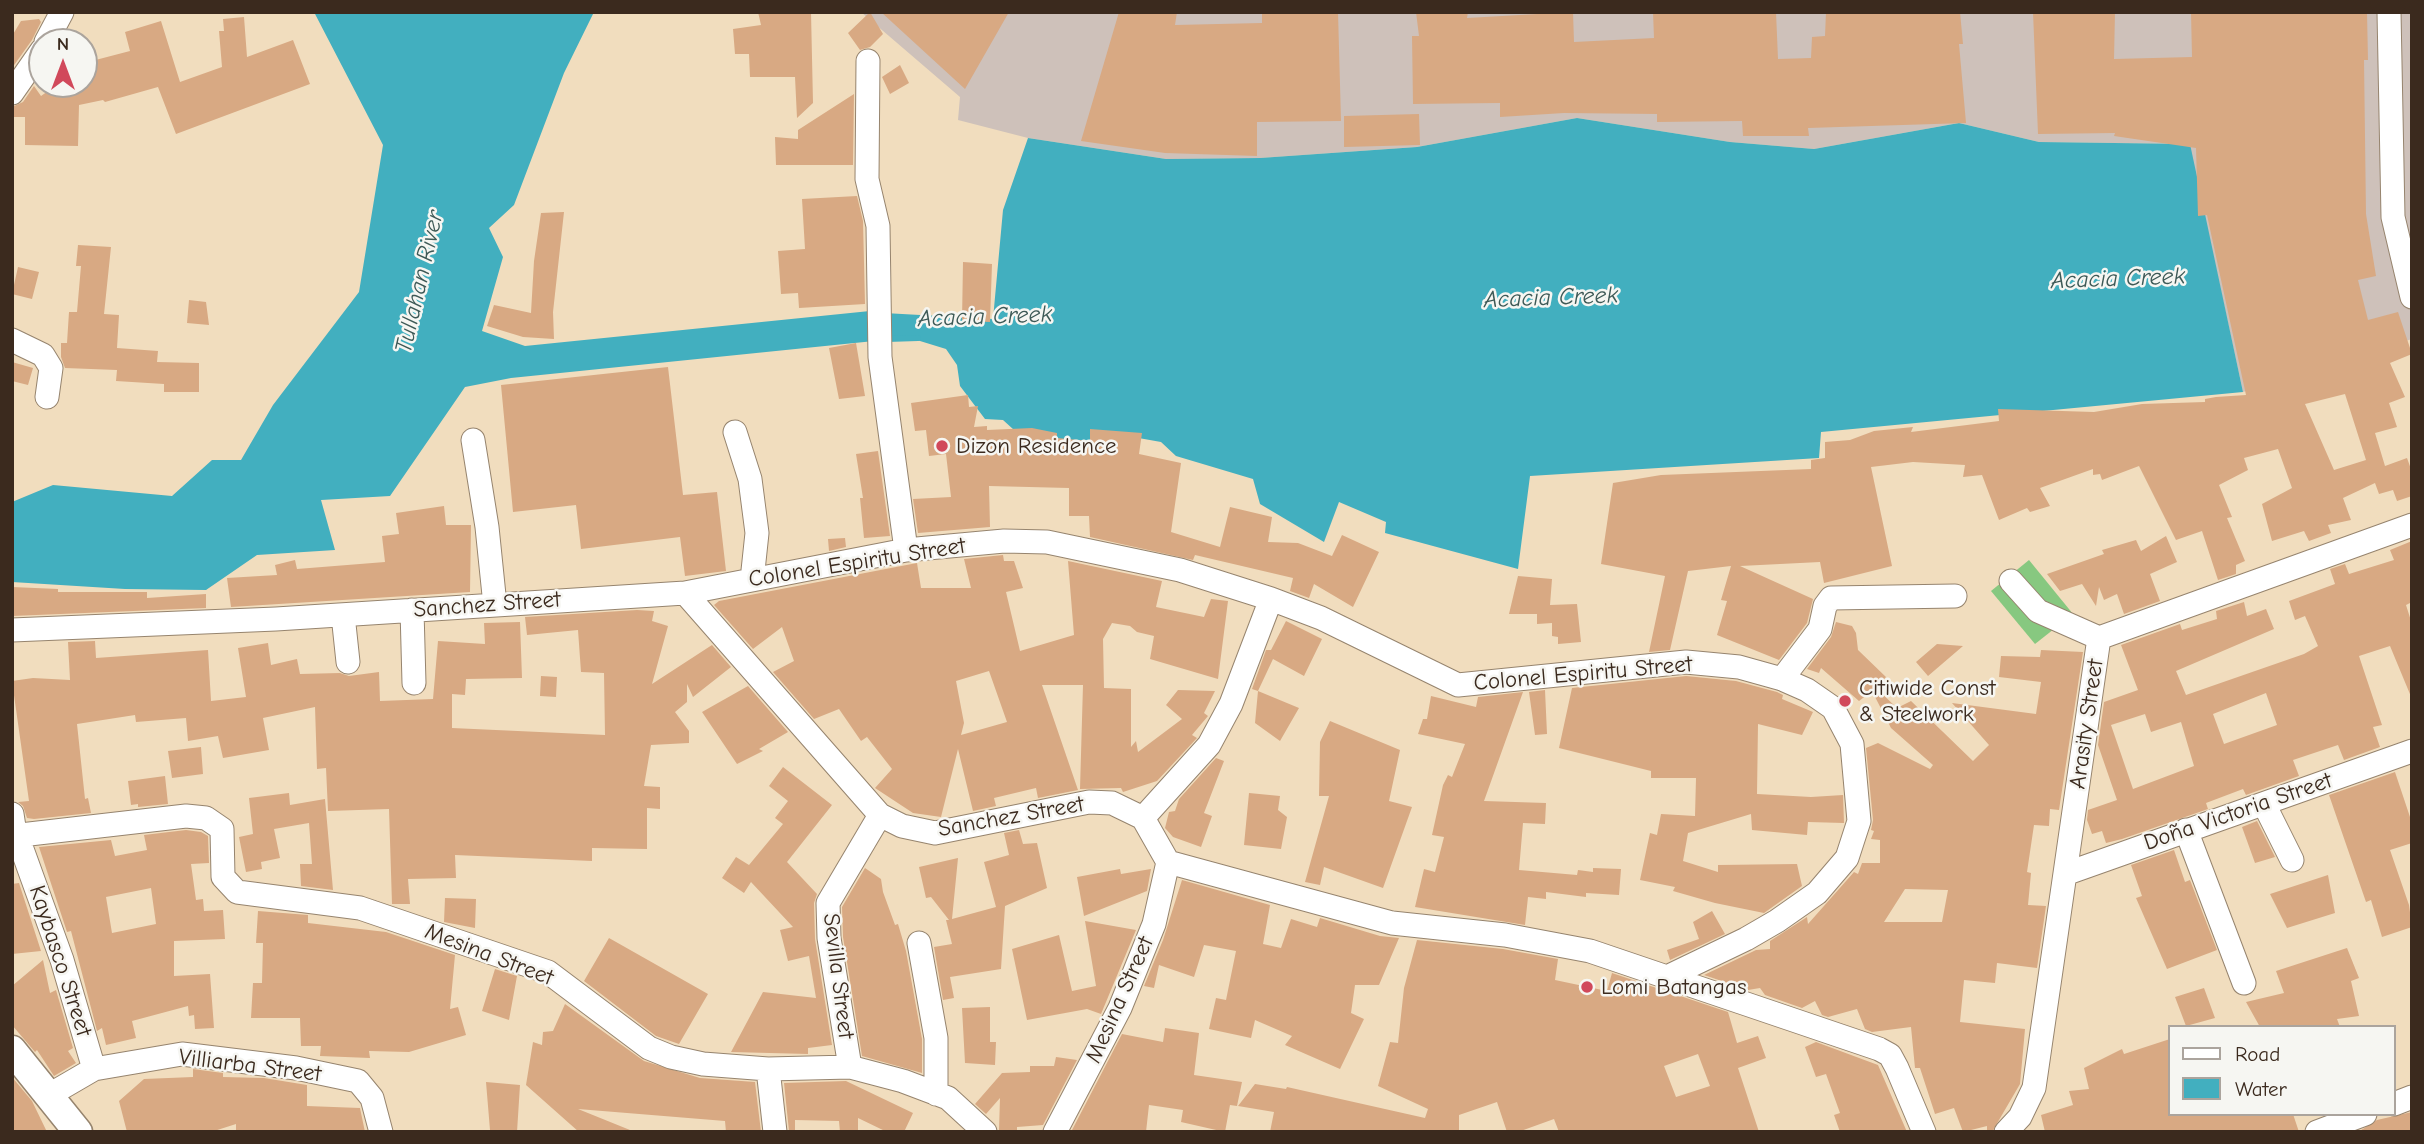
<!DOCTYPE html>
<html>
<head>
<meta charset="utf-8">
<style>
  body { margin:0 }
  #map { position:relative; width:2424px; height:1144px; overflow:hidden; background:#f1ddbe; font-family:"Comic Neue",sans-serif }
  canvas { display:block }
  .frame { position:absolute; inset:0; border:14px solid #3b2a1e; pointer-events:none }
  .legend { position:absolute; left:2168px; top:1025px; width:228px; height:91px; box-sizing:border-box; background:#f6f6f2; border:2px solid #aba49d; margin:0; padding:9px 12px; list-style:none; font-size:21px; color:#3b2a1e }
  .legend li { display:flex; align-items:center; gap:14px; height:35px }
  .legend b { width:35px; border:2px solid #aba49d }
  .north { position:absolute; left:28px; top:28px; width:70px; height:70px; box-sizing:border-box; background:#f6f6f2; border:2px solid #aba49d; border-radius:50%; rotate:0deg; font-size:19px; font-weight:700; line-height:28px; text-align:center; color:#3b2a1e }
  .north::after { content:''; display:block; margin:auto; width:24px; height:32px; background:#d1495b; clip-path:polygon(50% 0,100% 100%,50% 72%,0 100%) }
</style>
</head>
<body>
<div id="map">
<canvas width="2424" height="1144"></canvas>
<div class="frame"></div>
<ul class="legend">
<li><b style="height:9px;background:#fff"></b>Road</li>
<li><b style="height:19px;background:#42afbf"></b>Water</li>
</ul>
<div class="north">N</div>
</div>
<script>
const ctx = document.querySelector('canvas').getContext('2d');
ctx.lineJoin = 'round';
function fill(path, color) { ctx.fillStyle = color; ctx.fill(path, 'evenodd'); }
const toPath = rows => new Path2D(rows.map(r => 'M' + r).join(''));
function trace(path, color, width, dash) { ctx.strokeStyle = color; ctx.lineWidth = width; ctx.lineCap = dash ? 'butt' : 'round'; ctx.setLineDash(dash || []); ctx.stroke(path); }
function label(font, color, halo, rows, align = 'center') {
  ctx.font = font + ' "Comic Neue",sans-serif'; ctx.lineWidth = 5; ctx.setLineDash([]); ctx.textBaseline = 'middle'; ctx.strokeStyle = halo; ctx.fillStyle = color; for (const [text, x, y, turn = 0] of rows) {
    ctx.save(); ctx.translate(x, y); ctx.rotate((+turn || 0) * Math.PI / 180); ctx.textAlign = isNaN(turn) ? turn : align; if (halo) ctx.strokeText(text, 0, 0); ctx.fillText(text, 0, 0); ctx.restore();
  }
}
fill(toPath([
  [861,12,2412,12,2412,339,2243,392,2189,144,2039,142,1959,123,1814,149,1730,142,1577,118,1417,147,1260,158,1166,159,1028,138,958,120,960,97]
]), '#cec1ba');
fill(toPath([
  [2029,560,2073,614,2035,644,1991,591]
]), '#87c880');
fill(toPath([
  [314,12,594,12,564,73,514,205,489,228,503,257,482,331,525,346,870,311,874,341,511,378,465,387,390,496,321,500,335,550,257,555,206,590,125,589,12,582,12,502,53,485,172,496,212,460,241,460,273,405,359,292,383,145],
  [1577,118,1730,142,1814,149,1959,123,2039,142,2190,144,2243,392,1821,432,1819,458,1530,476,1518,569,1385,533,1386,522,1339,502,1324,542,1260,504,1253,479,1176,456,1161,442,1133,437,1035,449,1003,420,985,419,960,386,957,365,946,349,907,337,885,340,884,313,993,319,1003,210,1028,138,1166,159,1260,158,1417,147]
]), '#42afbf');
trace(toPath([
  [887,339,918,338]
]), '#42afbf', 6);
fill(toPath([
  [758,12,811,12,813,103,797,118,795,77,750,77,749,54,735,54,733,29,761,25],
  [870,12,883,34,870,47,860,50,848,33],
  [881,12,1009,12,965,89],
  [1119,12,1177,12,1175,25,1262,23,1262,12,1338,12,1341,121,1257,122,1257,156,1165,153,1081,141],
  [1416,12,1468,12,1467,18,1573,12,1574,42,1654,38,1653,12,1776,12,1778,59,1811,58,1812,37,1825,36,1826,12,1960,12,1963,44,1959,44,1966,123,1808,128,1809,136,1743,136,1742,121,1657,122,1657,114,1564,113,1500,117,1500,103,1413,104,1412,36,1419,36],
  [2033,12,2115,12,2114,59,2192,57,2191,12,2367,12,2368,60,2364,60,2366,214,2376,276,2358,280,2368,320,2398,312,2412,354,2390,363,2405,397,2389,403,2397,427,2375,433,2385,466,2407,458,2412,472,2412,496,2397,501,2393,490,2379,494,2375,483,2343,498,2351,520,2328,525,2331,533,2309,541,2304,531,2272,541,2262,504,2292,488,2278,449,2244,458,2248,470,2219,485,2232,517,2227,518,2245,561,2236,565,2236,574,2218,580,2202,531,2176,540,2139,466,2102,480,2100,474,2093,475,2093,469,2040,488,2050,506,2030,512,2027,508,1999,520,1982,475,1963,477,1965,465,1913,462,1871,467,1892,566,1824,583,1820,562,1740,566,1813,599,1807,623,1779,660,1717,635,1727,601,1721,600,1731,566,1688,571,1670,650,1649,652,1665,576,1601,564,1613,483,1661,475,1811,469,1811,460,1825,458,1825,442,1850,440,1874,431,1913,427,1911,432,1999,421,1998,409,2094,412,2142,404,2205,402,2205,399,2216,397,2246,395,2207,215,2198,216,2196,148,2114,136,2115,133,2038,134],
  [2345,394,2366,460,2334,470,2305,404],
  [244,17,247,57,293,40,310,84,176,134,158,87,105,102,103,100,79,105,78,146,25,145,25,117,12,117,12,107,23,102,34,86,41,96,58,84,84,84,84,63,130,51,125,32,161,21,180,82,222,67,219,31,224,31,223,19],
  [39,19,41,22,32,40,12,68,12,36,21,21],
  [900,65,909,83,890,94,882,77],
  [854,94,853,165,776,165,775,137,798,139,798,130],
  [1419,114,1420,145,1344,147,1344,116],
  [857,196,863,221,865,304,799,308,798,293,781,294,778,251,805,249,802,199],
  [564,212,553,312,554,339,523,337,487,326,494,305,531,313,534,261,541,213],
  [78,245,111,247,104,314,119,315,117,348,158,351,157,362,199,363,199,392,164,392,164,384,116,381,117,370,65,368,61,357,61,343,67,343,69,312,77,312,81,266,76,266],
  [963,262,992,264,990,322,962,321],
  [18,267,39,272,32,299,12,294],
  [189,300,206,302,209,325,187,323],
  [856,343,865,396,839,399,829,348],
  [12,362,33,368,28,385,12,381],
  [668,367,683,495,717,492,726,571,685,576,680,537,581,549,576,505,513,512,501,385],
  [968,395,969,407,978,406,974,427,987,426,987,430,1032,428,1057,433,1057,438,1090,441,1090,429,1142,433,1139,454,1181,463,1171,532,1220,547,1230,507,1272,517,1268,542,1298,543,1332,556,1342,535,1379,552,1353,607,1314,584,1309,598,1290,591,1293,578,1195,555,1193,560,1090,537,1089,516,1069,516,1069,488,989,486,990,527,918,533,913,499,951,497,946,454,929,456,926,430,915,431,911,403],
  [878,451,890,536,864,538,860,498,863,498,856,454],
  [444,506,446,525,471,525,470,592,231,607,227,578,277,575,275,565,295,560,297,569,385,562,382,536,399,534,396,513],
  [2166,536,2177,562,2150,574,2160,601,2124,614,2117,594,2104,600,2099,587,2096,606,2082,584,2060,591,2047,574,2104,554,2102,550,2136,540,2141,551],
  [845,538,846,547,829,551,828,539],
  [2412,541,2412,602,2406,605,2412,624,2412,699,2390,646,2359,656,2382,725,2373,727,2380,747,2344,760,2338,745,2293,760,2299,776,2246,795,2243,789,2206,803,2208,809,2122,839,2106,843,2102,831,2092,834,2087,820,2088,810,2117,800,2098,745,2104,702,2138,690,2121,645,2180,624,2182,630,2217,619,2216,611,2244,602,2247,616,2266,609,2274,629,2176,671,2186,695,2304,654,2318,646,2305,616,2295,620,2289,601,2335,584,2330,569,2345,564,2349,574,2394,560,2390,550],
  [2266,693,2277,725,2224,744,2213,714],
  [2145,714,2151,732,2181,722,2194,766,2133,789,2111,725],
  [1003,555,1004,561,1014,561,1023,588,1006,592,1020,651,1074,635,1068,561,1162,581,1156,607,1204,617,1211,599,1228,601,1218,679,1150,659,1154,636,1137,632,1130,626,1112,623,1103,639,1104,688,1131,689,1131,747,1136,741,1138,752,1182,719,1166,705,1178,690,1215,691,1204,713,1208,716,1192,735,1197,738,1157,781,1123,792,1121,788,1080,789,1083,685,1042,685,1078,790,1038,798,1036,788,994,798,996,806,973,811,958,749,941,817,913,813,875,788,892,769,867,737,861,741,839,709,814,719,773,672,794,661,782,627,753,649,714,605,719,601,917,563,921,588,971,588,964,559],
  [989,671,1007,722,961,735,964,723,956,681],
  [1518,576,1552,579,1550,605,1577,604,1581,642,1558,644,1558,637,1552,636,1552,623,1537,624,1537,614,1509,614],
  [12,587,58,589,58,592,147,592,147,598,206,594,206,608,12,616],
  [637,610,654,611,652,621,668,626,652,684,712,645,731,667,693,697,687,684,687,702,675,712,689,731,689,743,651,745,644,786,660,787,660,809,647,808,647,849,592,848,592,861,455,855,456,878,408,879,410,904,392,904,389,809,328,811,326,768,317,769,315,707,263,718,269,750,223,758,218,736,188,741,186,718,136,722,135,715,77,724,85,799,88,798,91,813,34,819,27,818,23,806,18,802,29,801,12,681,33,678,70,680,68,642,95,641,96,658,208,650,211,701,246,697,238,648,268,643,271,665,297,659,300,674,340,673,349,676,379,672,380,701,433,699,438,641,485,644,484,623,520,622,522,678,466,679,465,695,452,694,452,728,605,735,604,673,581,672,578,630,527,635,525,617],
  [1286,621,1322,639,1304,676,1273,659,1258,691,1252,689,1266,650,1271,650],
  [1836,622,1852,626,1856,633,1858,650,1886,677,1876,688,1897,708,1911,701,1973,761,1989,745,1952,703,2036,714,2041,682,1999,677,2001,656,2040,657,2041,650,2083,652,2059,810,2050,809,2049,826,2034,825,2027,872,2031,873,2028,905,2046,906,2037,968,1997,963,1995,983,1964,980,1960,1022,2025,1029,2020,1084,1992,1132,1987,1132,1987,1126,1963,1132,1954,1108,1935,1114,1920,1068,1915,1068,1911,1027,1872,1032,1865,1029,1857,1009,1828,1017,1822,1015,1815,1001,1802,1008,1765,995,1760,988,1748,990,1704,975,1756,950,1770,949,1770,941,1807,917,1808,924,1854,872,1858,874,1862,863,1880,863,1880,840,1871,839,1874,831,1871,830,1873,820,1866,748,1878,743,1930,769,1933,765,1891,728,1872,691,1859,701,1821,668,1819,673,1807,669,1831,637],
  [1905,889,1948,890,1942,922,1884,922],
  [1937,644,1963,646,1928,676,1916,662],
  [541,676,557,677,556,697,540,696],
  [1686,676,1736,681,1777,692,1783,695,1782,699,1813,712,1802,735,1758,724,1757,794,1811,797,1843,795,1844,823,1808,822,1807,835,1752,830,1751,814,1688,833,1683,861,1718,872,1718,865,1797,864,1802,886,1764,913,1715,903,1673,891,1675,887,1640,880,1650,833,1657,835,1661,814,1695,816,1696,778,1651,778,1651,771,1559,748,1572,688],
  [748,686,788,732,759,749,763,751,737,764,702,712],
  [1545,690,1547,734,1535,735,1529,692],
  [1258,691,1299,708,1280,741,1255,723],
  [1523,692,1484,801,1546,803,1545,824,1523,823,1519,870,1577,875,1578,870,1593,872,1593,868,1621,869,1619,895,1586,893,1586,897,1546,892,1546,899,1528,897,1525,925,1415,907,1424,869,1435,872,1444,837,1432,835,1443,785,1448,775,1452,777,1465,744,1418,734,1423,719,1427,719,1431,696,1476,707,1478,697],
  [1330,721,1400,750,1389,801,1412,807,1383,888,1324,867,1320,885,1305,882,1329,796,1319,796,1320,742],
  [201,747,203,774,172,778,168,751],
  [1216,758,1224,761,1204,813,1212,816,1201,847,1173,837,1165,828,1169,812,1175,811,1179,799],
  [783,767,832,805,787,862,817,894,814,903,815,939,832,1045,808,1048,808,1054,731,1052,763,992,816,998,809,956,788,961,780,930,793,927,751,882,744,893,722,878,736,857,749,865,783,824,775,818,788,801,769,786],
  [2395,772,2412,823,2412,843,2390,850,2409,905,2412,927,2382,937,2371,900,2366,902,2329,795],
  [165,776,168,804,138,807,138,804,131,805,128,781],
  [289,793,290,805,325,799,333,890,301,886,300,864,312,864,309,823,274,829,280,858,261,862,262,869,246,872,239,837,253,834,249,798],
  [1249,793,1280,796,1278,810,1287,817,1281,849,1244,845],
  [2257,821,2275,857,2255,863,2242,827],
  [186,830,201,832,208,836,209,863,191,864,196,900,203,899,204,911,223,910,225,939,174,941,174,976,210,974,214,1028,195,1029,194,1015,189,1016,188,1006,132,1021,136,1038,106,1045,102,1028,97,1031,71,931,67,932,39,847,111,840,115,856,147,850,144,835],
  [151,888,156,924,112,933,106,897],
  [1019,830,1023,844,1037,843,1047,888,1005,906,1001,969,950,977,954,998,943,1000,934,947,952,944,946,920,949,920,931,897,926,898,919,867,958,858,952,919,996,907,984,862,1009,855,1004,833],
  [2174,850,2185,882,2190,880,2217,950,2167,969,2136,898,2142,896,2131,865],
  [865,868,881,879,883,892,895,925,898,924,906,951,922,1039,922,1073,862,1056,843,937,842,907],
  [1120,869,1121,874,1151,869,1147,891,1084,916,1077,877],
  [2328,875,2335,913,2287,928,2270,894],
  [1182,880,1270,905,1263,944,1281,948,1291,919,1317,927,1320,918,1380,936,1399,938,1379,985,1355,985,1351,1013,1364,1019,1340,1069,1285,1045,1292,1036,1255,1020,1251,1038,1209,1029,1216,998,1226,1000,1236,951,1204,945,1194,977,1159,965,1154,988,1144,986,1163,940],
  [19,883,41,951,12,954,12,884],
  [445,898,476,899,475,928,444,922],
  [258,911,308,915,308,923,386,932,455,955,450,1009,458,1007,466,1035,409,1052,369,1051,370,1058,320,1056,321,1046,301,1046,300,1018,251,1018,253,983,262,983,263,943,256,943],
  [1712,911,1725,934,1670,960,1667,950,1699,939,1693,922],
  [1085,921,1136,930,1101,1014,1087,1009,1027,1020,1012,949,1059,935,1072,991,1096,986],
  [609,938,708,994,679,1044,656,1036,584,981],
  [1417,940,1503,949,1558,959,1555,980,1607,991,1612,973,1728,1012,1737,1043,1758,1036,1766,1058,1738,1068,1759,1132,1559,1132,1554,1119,1518,1132,1507,1132,1497,1102,1459,1115,1459,1132,1270,1132,1274,1112,1238,1106,1255,1084,1286,1089,1287,1087,1425,1118,1428,1109,1378,1086,1390,1042,1398,1043,1404,988],
  [1698,1054,1710,1086,1676,1097,1664,1066],
  [2347,948,2359,978,2351,981,2359,1016,2337,1019,2340,1027,2260,1027,2246,1002,2284,993,2276,971],
  [43,960,50,993,56,990,73,1048,68,1051,76,1063,54,1076,37,1050,35,1052,12,1025,12,986],
  [495,969,517,976,509,1020,482,1011],
  [2204,988,2215,1018,2186,1026,2175,997],
  [565,1004,644,1061,700,1078,755,1082,761,1132,726,1132,725,1121,578,1109,630,1130,579,1132,526,1085,533,1042,542,1045,543,1032,553,1031],
  [990,1007,990,1042,996,1042,995,1065,965,1063,962,1008],
  [1165,1028,1199,1033,1194,1075,1242,1082,1237,1106,1230,1105,1225,1132,1181,1122,1183,1110,1149,1105,1146,1132,1071,1132,1122,1034,1163,1042],
  [2170,1039,2170,1114,2293,1114,2299,1132,2045,1132,2041,1115,2073,1105,2069,1091,2089,1089,2084,1068,2122,1049,2124,1054],
  [1816,1042,1878,1065,1907,1132,1840,1132,1834,1115,1840,1113,1826,1074,1816,1077,1805,1047],
  [1056,1057,1077,1060,1043,1125,1017,1127,1017,1131,999,1131,1000,1098,986,1114,975,1104,1002,1073,1030,1072,1030,1066,1054,1066],
  [193,1069,223,1073,223,1077,264,1078,307,1085,307,1106,360,1108,365,1132,236,1132,236,1124,211,1132,127,1132,119,1101,144,1079,193,1077],
  [12,1077,32,1101,47,1132,12,1132],
  [846,1081,913,1113,904,1132,887,1132,858,1118,858,1132,840,1132,839,1121,795,1120,795,1131,789,1131,784,1083],
  [486,1082,520,1085,517,1132,490,1130],
  [2412,1112,2412,1132,2358,1132,2377,1120]
]), '#d8a983');
const minor = toPath([
  [2389,12,2393,217,2412,297],
  [46,42,62,12],
  [868,61,867,179,878,226,880,357,906,550],
  [12,93,42,50],
  [12,340,43,355,51,368,47,397],
  [735,432,750,479,757,533,752,580],
  [473,440,487,527,495,605],
  [2011,581,2038,611,2099,638],
  [685,593,880,815,902,826,935,833,1089,802,1112,803,1143,818,1168,862,1392,923,1505,935,1590,951,1879,1049,1890,1055,1897,1068,1924,1132],
  [412,610,414,683],
  [343,615,348,662],
  [12,630,276,619,685,593,906,550,1004,541,1047,542,1180,570,1271,599,1321,618,1458,685,1686,662,1739,667,1782,679,1807,690,1833,708,1852,744,1859,821,1847,858,1817,893,1777,921,1746,939,1667,977],
  [1782,679,1820,629,1825,606,1831,598,1955,596],
  [2264,804,2292,860],
  [12,814,14,827,62,960,94,1069],
  [1143,818,1209,745,1231,704,1271,599],
  [2186,830,2244,983],
  [12,836,186,816,206,818,222,829,223,877,237,892,360,908,548,972,649,1048,671,1057,703,1064,768,1069,850,1067,903,1081,948,1098,985,1132],
  [2065,874,2412,751],
  [919,943,936,1038,936,1094],
  [850,1067,829,938,828,903,880,815],
  [768,1069,775,1132],
  [51,1094,94,1069,182,1054,296,1068,358,1081,372,1098,381,1132],
  [2394,1104,2412,1097],
  [1055,1132,1120,1008,1154,924,1168,862],
  [2006,1132,2020,1117,2034,1088,2099,638,2412,525],
  [2317,1132,2365,1114]
]);
const major = toPath([
  [12,1050,78,1132]
]);
trace(minor, '#96846e', 25);
trace(major, '#96846e', 31);
trace(minor, '#fff', 23);
trace(major, '#fff', 28);
for (const [x, y, r, color] of [
  [942,446,7,"#d1495b"],
  [1845,701,7,"#d1495b"],
  [1587,987,7,"#d1495b"]
]) { const dot = new Path2D(); dot.arc(x, y, r, 0, 2 * Math.PI); ctx.fillStyle = color; ctx.fill(dot); trace(dot, '#f6f6f2', 2.5); }
label('23px', '#3b2a1e', '#f6f6f2', [
  ["Dizon Residence",956,446],
  ["Citiwide Const",1859,688],
  ["& Steelwork",1859,714],
  ["Lomi Batangas",1601,987]
], 'left');
label('23px', '#3b2a1e', '#f6f6f2', [
  ["Colonel Espiritu Street",857,563,-9],
  ["Sanchez Street",487,605,-4],
  ["Colonel Espiritu Street",1583,674,-5],
  ["Arasity Street",2087,724,-82],
  ["Doña Victoria Street",2238,812,-19],
  ["Sanchez Street",1011,817,-10],
  ["Mesina Street",489,955,21],
  ["Kaybasco Street",60,961,72],
  ["Sevilla Street",838,976,83],
  ["Mesina Street",1120,1000,-66],
  ["Villiarba Street",250,1066,7]
]);
label('italic 24px', '#3d5956', '#f6f6f2', [
  ["Acacia Creek",2118,279,-2],
  ["Tullahan River",420,282,-77],
  ["Acacia Creek",1551,298,-2],
  ["Acacia Creek",985,317,-2]
]);
</script>
</body>
</html>
